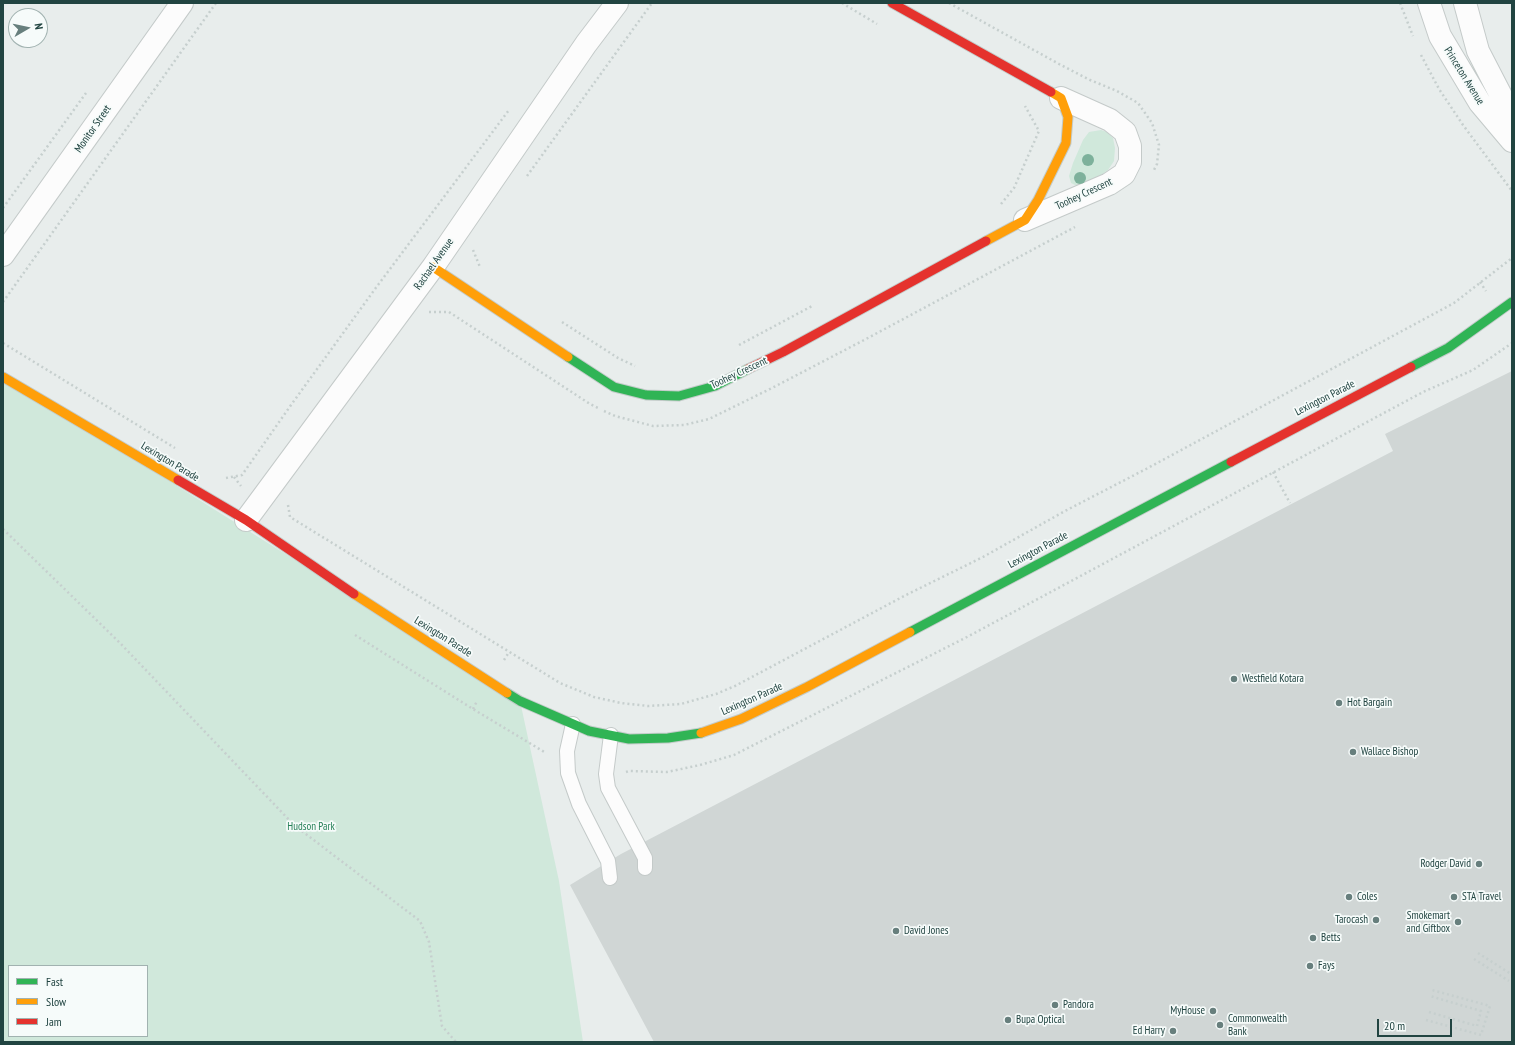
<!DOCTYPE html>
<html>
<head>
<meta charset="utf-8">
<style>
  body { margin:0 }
  #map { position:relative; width:1515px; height:1045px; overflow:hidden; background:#e8edec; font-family:"PT Sans Narrow",sans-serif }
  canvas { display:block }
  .frame { position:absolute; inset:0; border:4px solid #214441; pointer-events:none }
  .legend { position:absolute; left:8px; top:965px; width:140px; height:72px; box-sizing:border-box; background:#f6fbfa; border:1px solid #a1b2b0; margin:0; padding:5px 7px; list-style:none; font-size:12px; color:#214441 }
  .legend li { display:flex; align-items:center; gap:8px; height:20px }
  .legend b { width:20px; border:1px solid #a1b2b0 }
  .north { position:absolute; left:8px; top:8px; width:40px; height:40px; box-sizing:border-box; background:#f6fbfa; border:1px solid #a1b2b0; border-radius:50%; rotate:81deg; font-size:11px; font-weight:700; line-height:16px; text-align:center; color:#214441 }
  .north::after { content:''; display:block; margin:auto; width:14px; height:18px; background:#677f7d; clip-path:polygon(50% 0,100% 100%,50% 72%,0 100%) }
  .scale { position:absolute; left:1377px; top:1019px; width:75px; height:18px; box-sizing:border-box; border:2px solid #214441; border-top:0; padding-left:5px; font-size:12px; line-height:14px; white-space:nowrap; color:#214441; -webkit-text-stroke:3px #f6fbfa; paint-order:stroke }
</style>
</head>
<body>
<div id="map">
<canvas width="1515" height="1045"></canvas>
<div class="frame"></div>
<ul class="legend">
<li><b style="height:5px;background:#30b455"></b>Fast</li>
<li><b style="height:5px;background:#ff9f0a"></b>Slow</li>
<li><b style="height:5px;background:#e5322d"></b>Jam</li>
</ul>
<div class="north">N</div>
<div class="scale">20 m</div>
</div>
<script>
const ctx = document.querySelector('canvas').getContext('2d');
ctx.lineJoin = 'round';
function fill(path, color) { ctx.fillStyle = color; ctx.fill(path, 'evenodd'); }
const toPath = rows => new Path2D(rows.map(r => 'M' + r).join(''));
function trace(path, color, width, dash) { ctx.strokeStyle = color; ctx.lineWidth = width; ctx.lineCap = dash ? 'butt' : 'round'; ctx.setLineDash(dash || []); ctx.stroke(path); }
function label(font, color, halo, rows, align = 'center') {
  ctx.font = font + ' "PT Sans Narrow",sans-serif'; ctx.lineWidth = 3.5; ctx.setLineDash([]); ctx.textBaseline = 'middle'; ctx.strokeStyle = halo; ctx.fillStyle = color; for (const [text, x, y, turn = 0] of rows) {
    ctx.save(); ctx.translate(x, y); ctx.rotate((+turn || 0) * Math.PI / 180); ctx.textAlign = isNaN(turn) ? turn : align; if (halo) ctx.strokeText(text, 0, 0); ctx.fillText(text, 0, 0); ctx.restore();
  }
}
fill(toPath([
  [1101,130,1107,132,1113,138,1115,148,1114,161,1108,170,1088,185,1075,185,1071,183,1069,176,1073,163,1083,140,1089,132],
  [3,377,520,701,559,881,583,1042,3,1042],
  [9,966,147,966,147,1036,9,1036]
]), '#d0e8db');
fill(toPath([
  [1512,371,1512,1042,654,1042,570,885,621,854,1393,451,1385,434]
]), '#d0d6d5');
const lane = toPath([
  [573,724,567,751,568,773,579,804,608,861,610,878],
  [611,735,606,774,608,788,645,858,645,868]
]);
const street = toPath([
  [1429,3,1440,36,1480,103,1512,141],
  [1465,3,1478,51,1512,117],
  [1025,220,1109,184,1124,174,1130,162,1130,146,1125,132,1110,120,1061,98],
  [3,255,182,3],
  [246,520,433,267,586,44,617,3]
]);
const fast = toPath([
  [568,357,614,387,646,395,679,396,715,386,748,369],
  [1411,367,1448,348,1512,302],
  [910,632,1231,462],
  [507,693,520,701,589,731,629,739,668,738,701,733]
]);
const slow = toPath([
  [986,241,1025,220,1038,200,1066,143,1068,117,1061,98,1051,92],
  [433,267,568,357],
  [3,377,178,480],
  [354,594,507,693],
  [701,733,741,719,807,687,910,632]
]);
const jam = toPath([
  [892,3,1051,92],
  [748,369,783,352,986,241],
  [1231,462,1411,367],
  [178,480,246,520,354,594]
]);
trace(lane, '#c4cac9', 16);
trace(street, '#c4cac9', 24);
trace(fast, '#c3cbc9', 11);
trace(slow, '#c3cbc9', 11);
trace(jam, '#c3cbc9', 11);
trace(toPath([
  [842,3,877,24],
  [949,3,1059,64,1090,80,1117,91,1138,103,1152,123,1159,145,1157,164,1154,170],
  [1400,3,1413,36],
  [1421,55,1439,89,1463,125,1512,191],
  [527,176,652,3],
  [1001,204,1014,188,1039,131,1025,106],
  [3,208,86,93],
  [473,250,480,267],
  [1480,282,1486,291],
  [3,302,216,3],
  [429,312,449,312,590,404,600,409],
  [562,322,618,358,635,366],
  [3,343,175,448],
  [739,345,814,305],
  [604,411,615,416,653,426,684,425,709,419,772,388,866,339,1075,227],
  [1273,472,1290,503],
  [234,477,241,486],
  [226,478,242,475,291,405,375,289,509,110],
  [288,505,290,517,560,683,594,697,621,703,648,706,681,704,716,694,735,686,906,595,983,557,1065,511,1146,469,1454,303,1512,258],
  [3,529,120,643,294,825,420,921,429,942,442,1026,456,1042],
  [355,635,473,709,546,753],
  [504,660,509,652],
  [473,709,477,701],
  [626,772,629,771,667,772,700,765,734,755,967,637,1423,392,1473,370,1512,343],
  [1478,953,1511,974],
  [1474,959,1509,981],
  [1429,1012,1477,1026,1481,1011,1430,996],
  [1426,1020,1481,1035,1490,1006,1432,990]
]), '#c6cfce', 2.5, [2, 3]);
trace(lane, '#fcfcfc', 14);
trace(street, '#fcfcfc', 22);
trace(fast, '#30b455', 9);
trace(slow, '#ff9f0a', 9);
trace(jam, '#e5322d', 9);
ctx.fillStyle = '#7db19b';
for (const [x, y] of [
  [1088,160],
  [1080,178]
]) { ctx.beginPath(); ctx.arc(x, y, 6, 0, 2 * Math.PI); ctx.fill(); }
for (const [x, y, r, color] of [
  [1234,679,4,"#677f7d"],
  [1339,703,4,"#677f7d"],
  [1353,752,4,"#677f7d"],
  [1479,864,4,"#677f7d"],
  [1349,897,4,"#677f7d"],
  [1454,897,4,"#677f7d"],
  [1376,920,4,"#677f7d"],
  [1458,922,4,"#677f7d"],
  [896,931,4,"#677f7d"],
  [1313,938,4,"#677f7d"],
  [1310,966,4,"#677f7d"],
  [1055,1005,4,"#677f7d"],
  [1213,1011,4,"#677f7d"],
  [1008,1020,4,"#677f7d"],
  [1220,1025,4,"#677f7d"],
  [1173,1031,4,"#677f7d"]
]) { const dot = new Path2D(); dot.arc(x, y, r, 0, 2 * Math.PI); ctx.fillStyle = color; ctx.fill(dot); trace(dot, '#f6fbfa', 1.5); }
label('11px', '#214441', '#f6fbfa', [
  ["Princeton Avenue",1464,76,58],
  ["Monitor Street",93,129,-55],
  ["Toohey Crescent",1084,194,-25],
  ["Rachael Avenue",434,264,-55],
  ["Toohey Crescent",739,373,-25],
  ["Lexington Parade",1325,398,-27],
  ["Lexington Parade",170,462,31],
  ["Lexington Parade",1038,550,-28],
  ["Lexington Parade",443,637,32],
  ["Lexington Parade",752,699,-24]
]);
label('11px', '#214441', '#f6fbfa', [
  ["Westfield Kotara",1242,679],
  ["Hot Bargain",1347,703],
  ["Wallace Bishop",1361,752],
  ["Rodger David",1471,864,"right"],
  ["Coles",1357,897],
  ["STA Travel",1462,897],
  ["Smokemart",1450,916,"right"],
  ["and Giftbox",1450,929,"right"],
  ["Tarocash",1368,920,"right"],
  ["David Jones",904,931],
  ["Betts",1321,938],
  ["Fays",1318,966],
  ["Pandora",1063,1005],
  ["MyHouse",1205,1011,"right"],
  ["Commonwealth",1228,1019],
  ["Bank",1228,1032],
  ["Bupa Optical",1016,1020],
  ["Ed Harry",1165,1031,"right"]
], 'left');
label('11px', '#268058', '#f6fbfa', [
  ["Hudson Park",311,827]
]);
</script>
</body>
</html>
